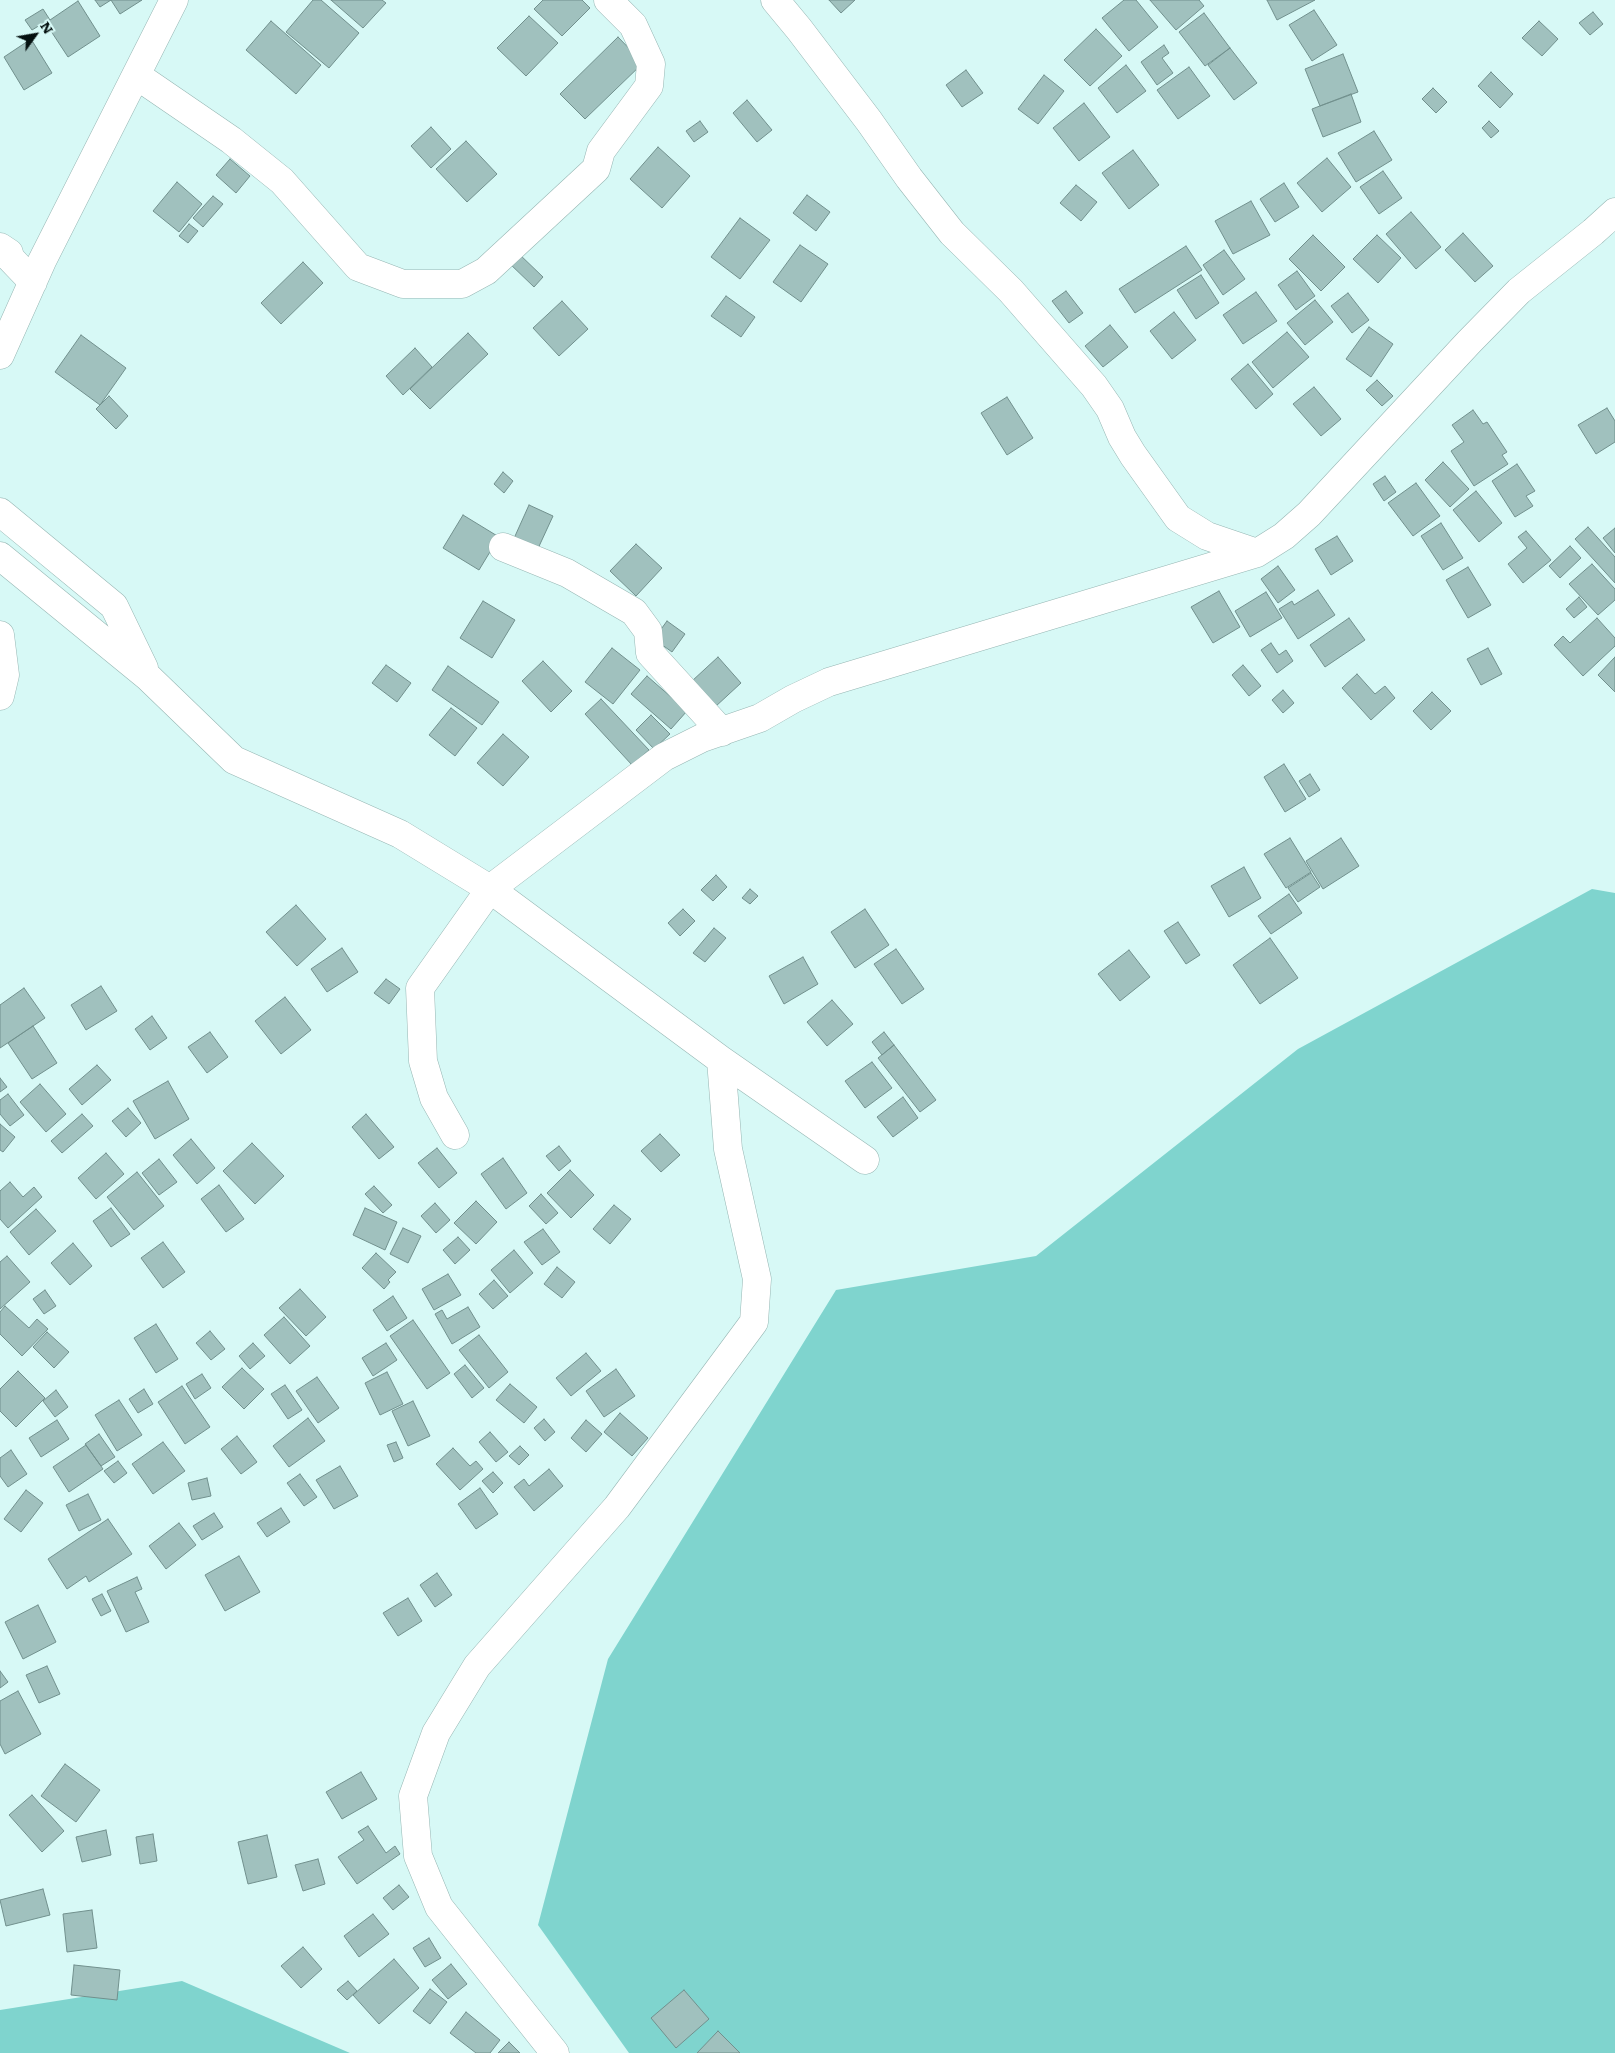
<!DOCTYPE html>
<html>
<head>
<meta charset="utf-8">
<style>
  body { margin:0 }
  #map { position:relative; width:1615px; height:2053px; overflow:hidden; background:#d7f9f6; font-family:Literata,serif }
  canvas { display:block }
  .north { position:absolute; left:10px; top:10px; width:50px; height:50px; -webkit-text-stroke:4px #d7f9f6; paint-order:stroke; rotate:58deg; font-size:14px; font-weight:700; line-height:20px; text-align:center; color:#051110 }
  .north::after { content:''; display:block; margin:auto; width:18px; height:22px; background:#051110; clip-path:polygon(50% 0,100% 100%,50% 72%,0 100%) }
</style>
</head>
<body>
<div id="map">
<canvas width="1615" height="2053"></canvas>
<div class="north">N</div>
</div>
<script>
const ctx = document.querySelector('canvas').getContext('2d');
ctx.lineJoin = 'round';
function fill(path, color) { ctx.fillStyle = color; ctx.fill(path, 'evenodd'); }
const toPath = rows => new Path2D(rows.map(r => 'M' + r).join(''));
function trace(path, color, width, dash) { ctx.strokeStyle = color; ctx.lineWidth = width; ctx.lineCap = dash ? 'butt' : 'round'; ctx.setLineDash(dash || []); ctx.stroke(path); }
fill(toPath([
  [1592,889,1615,893,1615,2053,629,2053,538,1925,608,1659,836,1290,1036,1256,1298,1049],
  [182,1981,350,2053,0,2053,0,2010]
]), '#7fd4ce');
const building = toPath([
  [95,0,111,0,100,7,95,0],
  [111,0,142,0,120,14,111,0],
  [313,0,321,0,359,33,329,68,286,32,313,0],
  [331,0,382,0,386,3,363,28,331,0],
  [543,0,582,0,590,8,562,36,534,9,543,0],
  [829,0,855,0,841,13,829,0],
  [1124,0,1136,0,1158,27,1129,51,1102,18,1124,0],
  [1150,0,1199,0,1204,6,1176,30,1150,0],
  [1267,0,1315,0,1277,20,1267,0],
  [78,1,100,36,68,57,45,22,32,30,25,20,43,9,50,20,78,1],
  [1314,10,1337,45,1312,61,1289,25,1314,10],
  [1593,12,1603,24,1590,35,1579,23,1593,12],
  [1204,13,1230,48,1205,66,1179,32,1204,13],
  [529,16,558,43,526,76,497,48,529,16],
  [271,21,321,65,296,94,246,50,271,21],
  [1539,21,1558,39,1542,56,1522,38,1539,21],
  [1096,29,1122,56,1090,86,1064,60,1096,29],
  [618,37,643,63,585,119,560,94,618,37],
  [31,39,52,73,24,90,4,57,31,39],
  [1164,45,1169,53,1162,58,1173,73,1157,85,1141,62,1164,45],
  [1230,48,1257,83,1234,100,1208,65,1230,48],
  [1343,54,1358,92,1320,106,1305,69,1343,54],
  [1126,65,1146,91,1117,113,1098,88,1126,65],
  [1189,67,1210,96,1178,119,1157,90,1189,67],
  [966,70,983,93,962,107,946,85,966,70],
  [1491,72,1513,94,1500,108,1478,86,1491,72],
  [1044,75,1064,91,1038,124,1018,109,1044,75],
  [1433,88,1447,102,1436,113,1422,99,1433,88],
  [1351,94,1361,122,1323,137,1312,109,1351,94],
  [747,100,772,130,757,142,733,113,747,100],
  [1084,103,1110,137,1079,161,1053,128,1084,103],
  [700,121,708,132,694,142,686,131,700,121],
  [1489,121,1499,131,1491,138,1482,128,1489,121],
  [431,127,451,149,431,168,411,146,431,127],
  [1374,131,1392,160,1356,182,1338,153,1374,131],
  [466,141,497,174,467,202,436,169,466,141],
  [658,147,690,176,662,208,630,179,658,147],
  [1133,150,1159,185,1129,209,1102,173,1133,150],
  [1327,158,1351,187,1322,212,1297,183,1327,158],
  [230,159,250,176,236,193,216,175,230,159],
  [1383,171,1402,198,1379,214,1360,187,1383,171],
  [177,182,202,204,179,232,153,211,177,182],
  [1284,183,1299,207,1275,222,1260,199,1284,183],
  [1076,185,1097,202,1081,221,1060,203,1076,185],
  [807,195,830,212,816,231,793,213,807,195],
  [213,196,223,204,203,227,193,218,213,196],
  [1251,201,1270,235,1233,254,1215,221,1251,201],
  [1411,212,1441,247,1416,269,1386,234,1411,212],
  [740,218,770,240,740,279,711,257,740,218],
  [189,224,198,231,188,243,179,236,189,224],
  [1463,233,1493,266,1475,282,1445,250,1463,233],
  [1313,235,1345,267,1321,291,1289,259,1313,235],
  [1377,235,1401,258,1378,283,1353,259,1377,235],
  [800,245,828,264,801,302,773,282,800,245],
  [1186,246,1202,270,1135,313,1119,289,1186,246],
  [1224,250,1245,279,1223,295,1203,265,1224,250],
  [517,252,543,277,534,287,508,262,517,252],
  [303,262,323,283,281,324,261,303,303,262],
  [1297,271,1315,296,1296,310,1278,285,1297,271],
  [1201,275,1219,303,1196,319,1177,290,1201,275],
  [1066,291,1083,313,1069,323,1052,301,1066,291],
  [1256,292,1277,321,1243,344,1223,315,1256,292],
  [1348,293,1369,320,1352,333,1331,306,1348,293],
  [726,296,755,317,741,337,711,316,726,296],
  [1315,300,1333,322,1305,345,1287,323,1315,300],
  [562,301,588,329,559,356,533,328,562,301],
  [1174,312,1196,340,1172,359,1150,331,1174,312],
  [1110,325,1128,347,1103,367,1085,346,1110,325],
  [1369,327,1393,344,1371,377,1346,359,1369,327],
  [1287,332,1309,357,1273,388,1252,362,1287,332],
  [468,333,488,354,430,409,410,389,468,333],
  [81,335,126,368,100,405,55,372,81,335],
  [415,348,432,367,403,395,386,376,415,348],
  [1248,364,1273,394,1256,409,1231,379,1248,364],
  [1377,380,1393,396,1382,406,1366,390,1377,380],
  [1314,387,1341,419,1321,436,1293,404,1314,387],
  [109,396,128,416,116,429,96,409,109,396],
  [1007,397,1033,438,1007,455,981,413,1007,397],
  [1607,408,1615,421,1615,442,1596,454,1578,425,1607,408],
  [1473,410,1483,424,1487,422,1507,452,1502,455,1508,464,1474,486,1451,451,1464,442,1452,425,1473,410],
  [1443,462,1469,489,1450,507,1425,480,1443,462],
  [1517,464,1535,491,1526,496,1533,506,1515,517,1492,481,1517,464],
  [503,472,513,481,504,493,494,484,503,472],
  [1385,476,1396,492,1384,501,1373,484,1385,476],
  [1416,483,1440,516,1413,536,1388,503,1416,483],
  [1476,491,1502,523,1479,542,1453,510,1476,491],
  [529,505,553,516,535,555,511,545,529,505],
  [463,515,499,537,479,570,443,548,463,515],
  [1441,523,1463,558,1443,570,1421,536,1441,523],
  [1588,527,1615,557,1615,583,1575,539,1588,527],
  [1615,528,1615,553,1603,538,1615,528],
  [1526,531,1551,560,1523,583,1508,564,1527,548,1518,537,1526,531],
  [1337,536,1353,561,1331,575,1315,549,1337,536],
  [636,544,662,568,636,596,610,571,636,544],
  [1570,546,1581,558,1560,578,1549,566,1570,546],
  [1592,564,1615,589,1615,600,1598,615,1569,584,1592,564],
  [1278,566,1295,590,1278,603,1261,579,1278,566],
  [1468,567,1491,605,1468,618,1446,580,1468,567],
  [1318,590,1335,615,1298,639,1279,609,1292,601,1294,605,1318,590],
  [1219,591,1240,627,1213,643,1191,607,1219,591],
  [1266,592,1282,618,1250,637,1235,611,1266,592],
  [1579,597,1587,607,1574,618,1566,609,1579,597],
  [483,601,515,620,492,658,460,638,483,601],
  [1349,618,1365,640,1325,667,1310,645,1349,618],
  [1597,618,1615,638,1615,646,1583,676,1554,645,1563,636,1570,643,1597,618],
  [667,621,685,634,672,652,654,639,667,621],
  [1271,643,1279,655,1286,650,1293,661,1277,673,1261,650,1271,643],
  [612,648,640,670,613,704,585,682,612,648],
  [1488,648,1502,674,1481,685,1467,659,1488,648],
  [718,657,741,683,715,707,692,681,718,657],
  [1615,657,1615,692,1598,675,1615,657],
  [543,661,572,691,551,712,522,681,543,661],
  [386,665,411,683,397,702,372,683,386,665],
  [1243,665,1261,686,1249,696,1232,675,1243,665],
  [448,666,499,702,482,725,432,690,448,666],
  [1357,674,1375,694,1385,686,1395,698,1371,720,1342,688,1357,674],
  [647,676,687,711,671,729,631,694,647,676],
  [1283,690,1294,703,1283,713,1272,700,1283,690],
  [1432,692,1451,711,1431,730,1413,711,1432,692],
  [601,699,649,750,632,765,585,714,601,699],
  [451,708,477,728,455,756,429,735,451,708],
  [651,715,670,734,654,749,636,730,651,715],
  [503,734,529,757,503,786,477,763,503,734],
  [1284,764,1306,799,1285,812,1264,777,1284,764],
  [1310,774,1320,790,1309,797,1299,781,1310,774],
  [1290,838,1311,872,1286,888,1264,854,1290,838],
  [1341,838,1359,866,1323,889,1306,861,1341,838],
  [1244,867,1261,898,1229,917,1211,886,1244,867],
  [1311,873,1320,887,1298,902,1288,888,1311,873],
  [716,875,727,887,713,901,701,890,716,875],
  [750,889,758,896,750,904,742,898,750,889],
  [1289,894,1302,913,1271,934,1258,916,1289,894],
  [296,905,326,939,297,966,266,932,296,905],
  [683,909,695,921,680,936,668,923,683,909],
  [865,909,889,945,855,968,831,932,865,909],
  [1178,922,1200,955,1186,964,1164,931,1178,922],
  [714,928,726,938,705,962,693,953,714,928],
  [1270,938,1298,978,1260,1004,1233,965,1270,938],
  [342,948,358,972,327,992,311,969,342,948],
  [896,949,924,989,902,1004,874,964,896,949],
  [1129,950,1150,977,1120,1001,1098,974,1129,950],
  [803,957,818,984,784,1004,769,976,803,957],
  [386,979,400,989,389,1004,374,993,386,979],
  [101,986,117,1011,86,1030,71,1005,101,986],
  [24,988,45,1018,0,1048,0,1005,24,988],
  [285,997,311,1030,281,1054,255,1021,285,997],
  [832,1000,853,1024,827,1046,807,1022,832,1000],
  [152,1016,167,1038,150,1050,135,1029,152,1016],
  [33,1026,57,1063,32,1079,8,1043,33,1026],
  [210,1032,228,1057,207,1073,188,1047,210,1032],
  [884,1032,894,1045,882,1055,872,1042,884,1032],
  [894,1045,936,1100,920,1112,878,1058,894,1045],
  [872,1062,892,1088,865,1108,845,1081,872,1062],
  [97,1065,111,1080,82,1105,69,1089,97,1065],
  [0,1078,7,1087,0,1092,0,1078],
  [168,1081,189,1119,155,1139,133,1101,168,1081],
  [40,1084,66,1114,46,1132,20,1102,40,1084],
  [8,1094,24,1115,10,1126,0,1114,0,1100,8,1094],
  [903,1097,918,1118,893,1137,877,1117,903,1097],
  [128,1108,141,1123,126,1137,112,1121,128,1108],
  [82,1114,93,1126,62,1153,51,1141,82,1114],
  [366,1114,394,1147,379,1159,352,1127,366,1114],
  [0,1124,15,1137,3,1152,0,1150,0,1124],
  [660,1134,680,1155,661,1172,641,1151,660,1134],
  [191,1139,215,1168,197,1184,173,1155,191,1139],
  [252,1143,284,1176,255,1204,223,1171,252,1143],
  [559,1146,571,1161,559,1171,546,1156,559,1146],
  [437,1148,457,1173,439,1188,418,1163,437,1148],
  [106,1153,124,1174,96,1199,78,1178,106,1153],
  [503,1158,527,1193,506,1209,481,1174,503,1158],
  [159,1159,177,1182,159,1195,142,1173,159,1159],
  [570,1170,594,1195,571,1218,547,1193,570,1170],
  [137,1172,164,1206,134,1230,107,1197,137,1172],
  [10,1182,23,1197,34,1187,42,1197,8,1228,0,1219,0,1191,10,1182],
  [219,1185,244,1219,226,1232,201,1199,219,1185],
  [374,1186,392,1205,383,1213,365,1194,374,1186],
  [541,1194,558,1213,546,1224,529,1206,541,1194],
  [476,1201,497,1222,476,1244,454,1223,476,1201],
  [435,1203,450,1220,436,1233,421,1216,435,1203],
  [614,1205,631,1219,610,1244,593,1229,614,1205],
  [111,1208,130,1234,111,1247,93,1221,111,1208],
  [365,1208,397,1222,385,1250,353,1235,365,1208],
  [36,1209,56,1231,29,1255,10,1232,36,1209],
  [403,1228,421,1236,408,1263,390,1254,403,1228],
  [543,1229,560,1252,542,1265,524,1242,543,1229],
  [458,1237,470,1250,455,1264,443,1250,458,1237],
  [163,1242,185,1272,163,1288,141,1258,163,1242],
  [73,1243,92,1266,70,1285,51,1263,73,1243],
  [514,1250,533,1273,510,1293,491,1270,514,1250],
  [376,1253,396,1272,388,1280,390,1282,384,1289,362,1268,376,1253],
  [7,1256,30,1282,0,1309,0,1262,7,1256],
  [557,1267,575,1282,562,1298,544,1284,557,1267],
  [448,1274,461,1295,434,1310,422,1289,448,1274],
  [494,1280,508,1296,493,1309,479,1294,494,1280],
  [300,1289,326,1317,306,1336,279,1308,300,1289],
  [45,1290,56,1306,44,1314,33,1299,45,1290],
  [393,1296,407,1318,387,1331,373,1310,393,1296],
  [5,1306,29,1328,37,1319,48,1329,22,1356,0,1334,0,1312,5,1306],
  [468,1307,480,1327,452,1344,435,1314,442,1310,447,1319,468,1307],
  [284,1317,310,1346,290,1364,264,1335,284,1317],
  [413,1320,450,1373,427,1389,390,1336,413,1320],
  [156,1324,178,1359,156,1373,134,1338,156,1324],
  [210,1331,225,1349,211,1360,196,1343,210,1331],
  [47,1332,69,1352,54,1368,33,1347,47,1332],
  [479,1335,508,1372,489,1388,459,1350,479,1335],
  [253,1343,265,1356,250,1369,239,1356,253,1343],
  [386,1343,397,1360,373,1376,362,1358,386,1343],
  [586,1353,601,1371,571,1396,556,1378,586,1353],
  [465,1365,484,1388,472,1398,454,1374,465,1365],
  [242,1368,264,1389,244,1409,222,1387,242,1368],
  [616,1369,635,1396,604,1417,586,1391,616,1369],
  [18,1371,45,1398,16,1427,0,1411,0,1389,18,1371],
  [387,1372,403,1404,380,1415,365,1383,387,1372],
  [202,1374,211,1388,195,1399,186,1384,202,1374],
  [317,1377,339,1408,318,1423,296,1391,317,1377],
  [510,1384,537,1407,524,1423,496,1400,510,1384],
  [285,1385,302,1410,288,1419,271,1394,285,1385],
  [182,1386,210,1427,185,1444,158,1402,182,1386],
  [144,1389,153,1404,138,1413,129,1399,144,1389],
  [56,1390,68,1407,55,1417,43,1401,56,1390],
  [119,1400,142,1435,117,1451,95,1415,119,1400],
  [413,1401,430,1436,408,1446,392,1411,413,1401],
  [620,1413,648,1438,632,1456,604,1432,620,1413],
  [308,1418,325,1441,289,1467,273,1446,308,1418],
  [544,1419,555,1432,545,1441,534,1428,544,1419],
  [57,1420,69,1439,41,1457,29,1438,57,1420],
  [586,1420,602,1434,586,1452,571,1438,586,1420],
  [490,1432,508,1452,496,1462,479,1442,490,1432],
  [99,1434,115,1457,101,1466,85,1444,99,1434],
  [237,1436,257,1462,241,1474,221,1449,237,1436],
  [163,1442,185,1471,153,1494,132,1464,163,1442],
  [396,1442,403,1458,394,1462,387,1445,396,1442],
  [86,1445,103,1469,69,1492,53,1467,86,1445],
  [520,1446,529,1455,519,1465,509,1456,520,1446],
  [453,1448,470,1466,476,1461,483,1469,460,1490,436,1464,453,1448],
  [11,1450,27,1474,8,1487,0,1476,0,1458,11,1450],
  [118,1461,127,1473,114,1483,104,1471,118,1461],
  [340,1466,358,1496,334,1509,316,1480,340,1466],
  [549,1469,563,1486,534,1511,514,1487,524,1479,529,1486,549,1469],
  [493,1472,503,1483,493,1493,482,1481,493,1472],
  [300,1474,317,1497,304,1506,287,1483,300,1474],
  [207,1478,211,1496,192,1500,188,1483,207,1478],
  [480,1488,498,1514,476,1529,458,1504,480,1488],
  [26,1490,43,1503,21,1532,4,1519,26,1490],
  [88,1494,101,1520,79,1531,66,1505,88,1494],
  [281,1508,290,1522,267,1537,257,1523,281,1508],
  [214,1513,223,1527,202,1540,193,1526,214,1513],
  [108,1519,132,1554,89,1582,86,1576,67,1589,48,1559,108,1519],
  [179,1523,196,1545,166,1569,149,1546,179,1523],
  [239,1556,260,1592,225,1611,205,1575,239,1556],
  [437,1573,452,1595,435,1607,420,1585,437,1573],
  [137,1577,142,1589,135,1592,149,1622,126,1632,107,1591,137,1577],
  [102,1594,111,1611,101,1616,92,1599,102,1594],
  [408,1598,422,1621,398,1636,383,1613,408,1598],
  [38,1605,56,1642,23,1659,5,1622,38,1605],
  [47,1666,60,1694,39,1703,26,1675,47,1666],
  [0,1671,8,1682,0,1688,0,1671],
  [18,1691,41,1734,5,1754,0,1744,0,1701,18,1691],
  [65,1764,100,1790,76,1822,41,1796,65,1764],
  [361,1772,377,1799,342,1819,326,1792,361,1772],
  [32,1795,64,1831,42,1852,9,1815,32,1795],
  [368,1826,386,1853,395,1846,400,1854,357,1884,338,1857,364,1840,358,1832,368,1826],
  [106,1830,111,1855,82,1862,76,1837,106,1830],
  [153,1834,157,1861,140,1864,136,1837,153,1834],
  [267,1835,277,1877,248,1884,238,1842,267,1835],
  [318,1859,325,1884,303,1891,295,1865,318,1859],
  [399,1885,409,1897,393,1910,383,1898,399,1885],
  [43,1889,50,1915,6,1926,0,1900,43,1889],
  [92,1910,97,1948,67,1952,63,1914,92,1910],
  [373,1914,389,1934,359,1957,344,1936,373,1914],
  [429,1938,441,1958,425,1967,413,1948,429,1938],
  [303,1947,322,1969,301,1988,281,1966,303,1947],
  [394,1959,419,1988,379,2024,353,1995,394,1959],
  [451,1964,467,1984,448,1999,432,1980,451,1964],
  [74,1965,120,1970,117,2000,71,1995,74,1965],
  [348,1981,357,1991,347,2000,337,1990,348,1981],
  [430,1989,447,2002,430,2024,413,2011,430,1989],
  [684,1990,709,2019,676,2048,651,2018,684,1990],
  [466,2012,500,2040,490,2053,476,2053,450,2033,466,2012],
  [718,2031,740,2053,697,2053,718,2031],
  [509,2042,520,2053,498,2053,509,2042]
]);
fill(building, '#a0c1be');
trace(building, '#71908d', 1);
const minor = toPath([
  [775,0,799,29,869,121,909,178,952,233,1011,291,1094,386,1110,409,1122,437,1133,455,1178,518,1207,536,1257,553],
  [136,75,231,140,282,181,358,267,403,284,462,284,486,271,596,169,601,151,649,86,651,64,640,40,633,25,608,0],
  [0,247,9,253,10,258,33,282],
  [0,355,42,261,174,0],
  [0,512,114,606,144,668],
  [503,547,567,573,634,612,648,631,650,653,722,732],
  [0,556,148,677,234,760,400,834,490,889,721,1060,865,1160],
  [0,635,5,675,0,696],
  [455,1135,434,1098,423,1061,420,988,490,889,664,757,702,738,760,718,793,699,829,682,1257,553,1284,536,1309,514,1469,342,1519,291,1593,232,1615,212],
  [555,2053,439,1907,418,1856,413,1796,436,1733,477,1666,617,1507,754,1322,757,1279,728,1149,721,1060]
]);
trace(minor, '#96b6b3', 29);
trace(minor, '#fff', 28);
</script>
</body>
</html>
